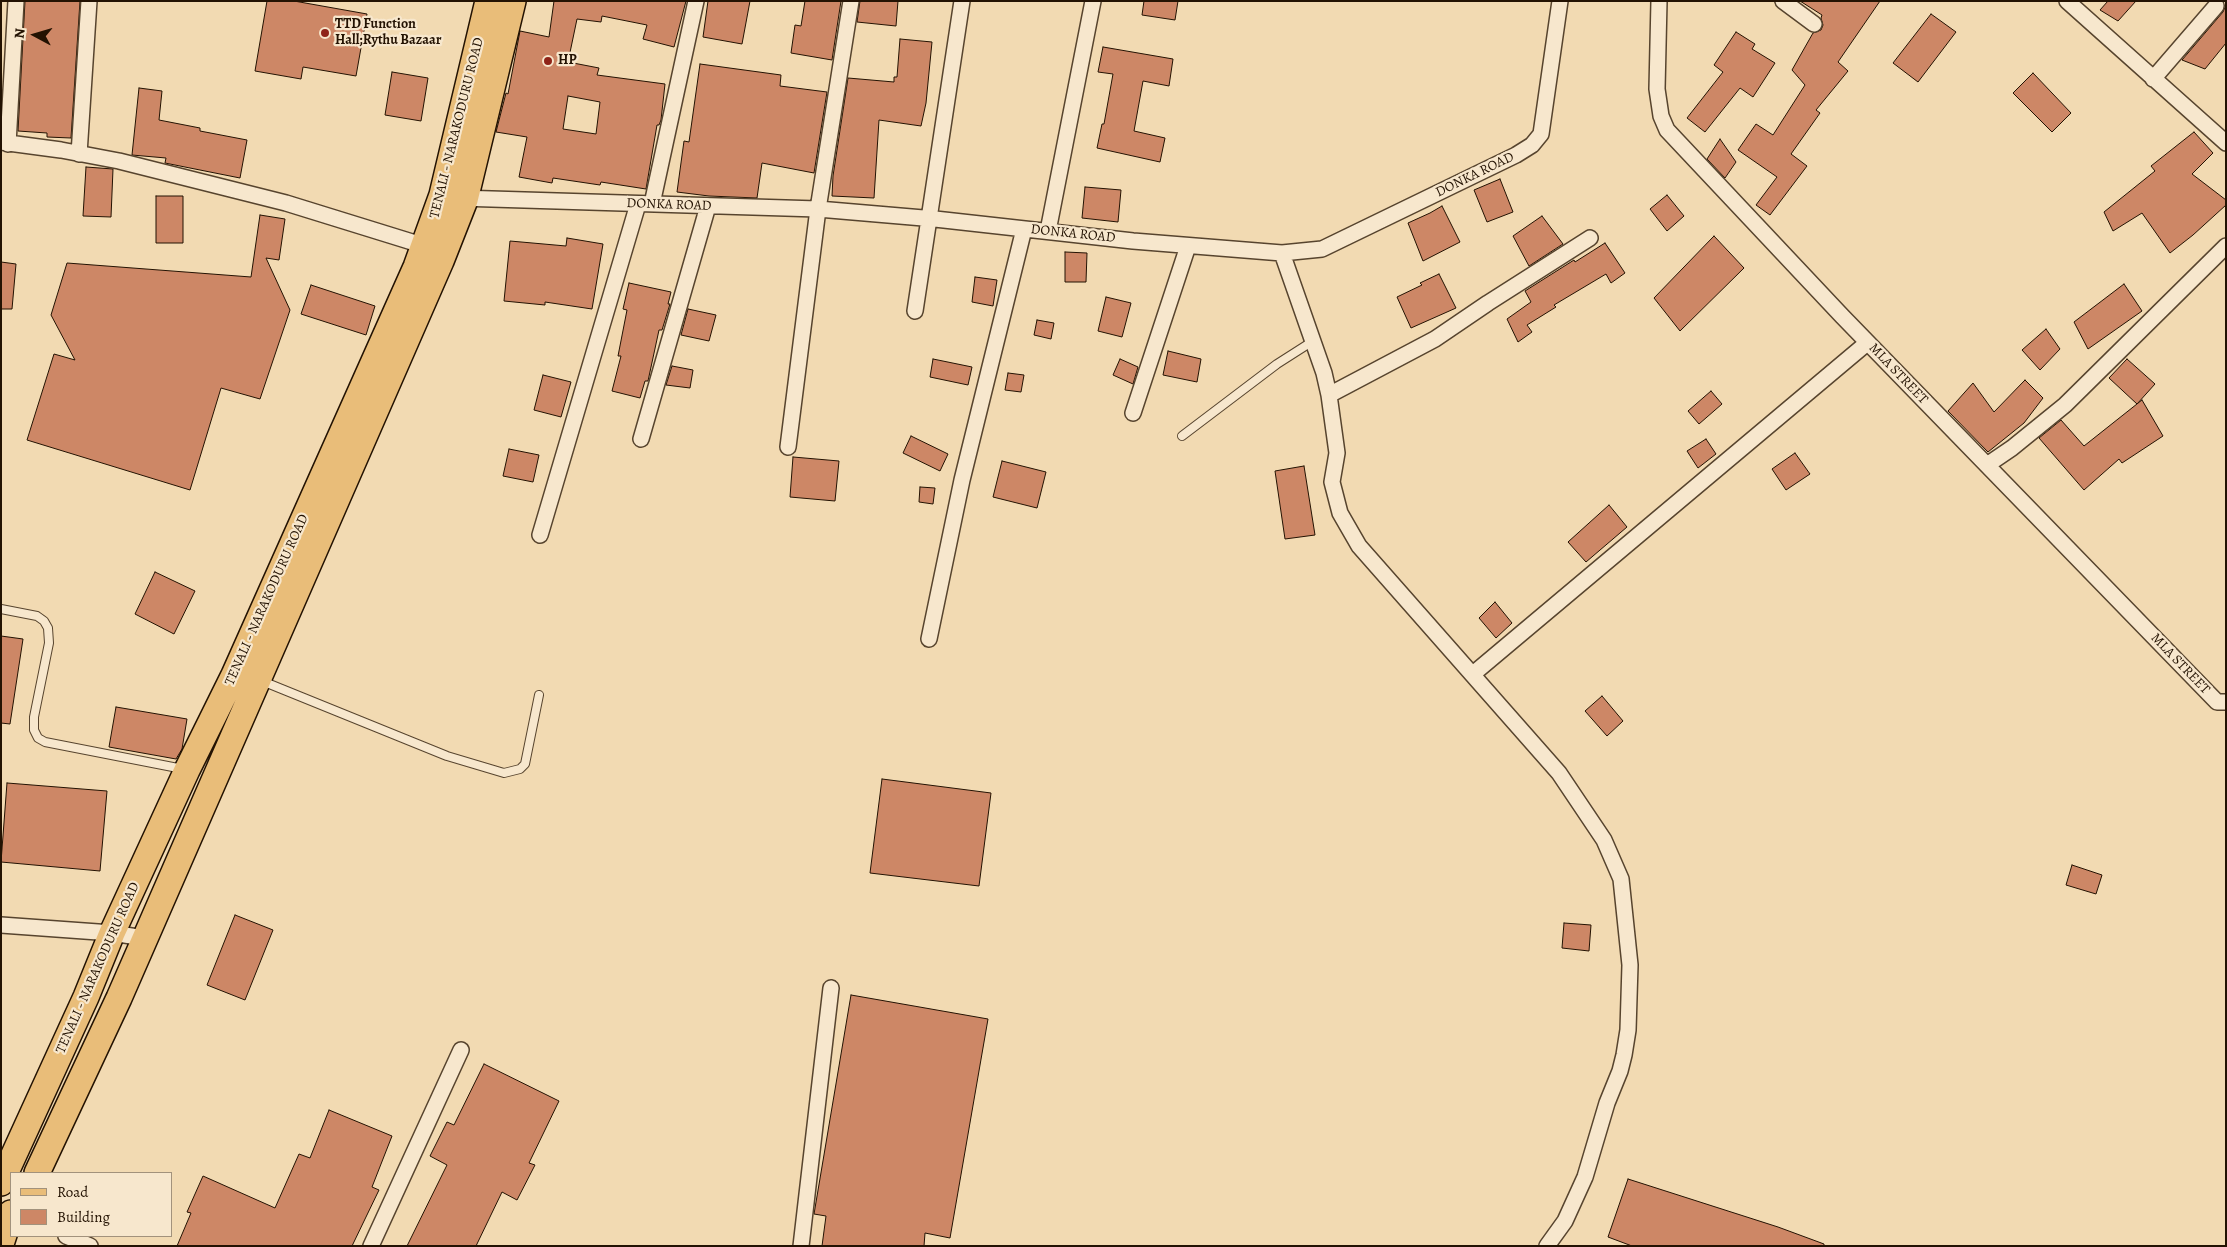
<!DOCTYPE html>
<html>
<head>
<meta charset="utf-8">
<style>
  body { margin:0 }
  #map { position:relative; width:2227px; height:1247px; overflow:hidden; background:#f2dab2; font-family:Alegreya,serif }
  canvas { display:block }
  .frame { position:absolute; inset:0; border:2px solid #231202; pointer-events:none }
  .legend { position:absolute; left:10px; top:1172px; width:162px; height:65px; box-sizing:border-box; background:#f7e7cd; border:1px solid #a2927c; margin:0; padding:6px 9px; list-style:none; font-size:15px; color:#231202 }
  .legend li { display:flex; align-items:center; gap:10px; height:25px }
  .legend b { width:25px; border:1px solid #a2927c }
  .north { position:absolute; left:10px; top:10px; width:50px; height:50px; -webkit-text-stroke:4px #f7e7cd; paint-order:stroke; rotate:276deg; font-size:14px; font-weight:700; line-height:20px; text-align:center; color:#231202 }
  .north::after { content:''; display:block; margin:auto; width:18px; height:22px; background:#231202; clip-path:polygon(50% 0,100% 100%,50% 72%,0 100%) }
</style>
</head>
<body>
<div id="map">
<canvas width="2227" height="1247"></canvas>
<div class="frame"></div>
<ul class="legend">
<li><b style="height:6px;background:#e9bd79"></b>Road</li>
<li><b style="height:14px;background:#cd8766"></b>Building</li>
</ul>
<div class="north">N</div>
</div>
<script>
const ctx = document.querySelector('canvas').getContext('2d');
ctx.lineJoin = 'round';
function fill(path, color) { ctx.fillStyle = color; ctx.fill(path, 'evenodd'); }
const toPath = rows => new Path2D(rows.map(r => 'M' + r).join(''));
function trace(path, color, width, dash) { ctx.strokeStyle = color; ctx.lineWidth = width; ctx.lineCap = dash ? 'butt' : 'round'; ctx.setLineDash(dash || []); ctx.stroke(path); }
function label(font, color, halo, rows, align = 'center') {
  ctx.font = font + ' Alegreya,serif'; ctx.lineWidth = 4.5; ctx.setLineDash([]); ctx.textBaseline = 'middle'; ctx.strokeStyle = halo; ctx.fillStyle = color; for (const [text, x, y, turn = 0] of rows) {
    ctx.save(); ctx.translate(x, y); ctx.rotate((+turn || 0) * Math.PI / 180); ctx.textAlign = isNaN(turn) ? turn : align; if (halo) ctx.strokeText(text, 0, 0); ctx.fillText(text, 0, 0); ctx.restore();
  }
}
const building = toPath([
  [25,1,80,1,71,138,47,137,47,133,18,131,25,1],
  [267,1,294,1,367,14,356,76,303,67,301,79,255,71,267,1],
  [554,1,686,1,674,47,643,39,647,25,602,16,601,22,577,19,568,62,599,68,597,75,665,84,661,120,659,125,657,125,646,189,601,182,600,185,553,178,552,183,519,177,527,137,496,132,506,93,508,94,520,31,549,37,554,1],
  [568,96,600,102,596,134,563,129,568,96],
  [708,1,750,1,742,44,703,37,708,1],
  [805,1,841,1,832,60,791,53,795,25,801,26,805,1],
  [860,1,898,1,896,26,857,22,860,1],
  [1144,1,1178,1,1175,20,1142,15,1144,1],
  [1800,1,1880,1,1838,62,1848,71,1816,110,1820,113,1791,154,1807,166,1770,215,1756,205,1777,177,1738,150,1756,124,1773,135,1805,85,1792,70,1813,33,1821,30,1823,25,1821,18,1822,15,1800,1],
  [2108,1,2136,1,2118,21,2100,10,2108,1],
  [2226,5,2226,43,2205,69,2182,60,2223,12,2226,5],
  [1931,14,1956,32,1918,82,1893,63,1931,14],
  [1736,32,1755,44,1752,49,1775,63,1753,97,1740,88,1705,132,1687,118,1723,72,1714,65,1736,32],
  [900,39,932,42,926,103,921,126,879,120,874,198,832,196,833,176,848,78,894,82,894,77,897,77,900,39],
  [1103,47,1173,59,1169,86,1143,81,1134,131,1165,138,1160,162,1097,148,1102,124,1104,124,1113,74,1098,72,1103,47],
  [700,64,781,75,780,86,827,92,814,173,762,163,757,198,709,196,677,192,684,141,689,142,700,64],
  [392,72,428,78,421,121,385,115,392,72],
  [2033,73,2071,113,2052,132,2013,93,2033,73],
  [139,88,162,91,159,120,200,128,200,131,247,140,240,178,165,163,166,158,132,155,139,88],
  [2194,132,2213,153,2192,174,2226,200,2226,205,2193,235,2170,253,2142,213,2113,231,2104,212,2155,171,2151,166,2194,132],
  [1720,139,1736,162,1725,178,1707,159,1720,139],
  [86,167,113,169,111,217,83,216,86,167],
  [1500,179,1513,212,1487,222,1474,190,1500,179],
  [1085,187,1121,190,1118,222,1082,218,1085,187],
  [1667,195,1684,216,1667,231,1650,209,1667,195],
  [156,196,183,196,183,243,156,243,156,196],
  [1442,206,1460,242,1423,261,1408,223,1430,213,1442,206],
  [260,215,285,219,279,260,266,258,290,310,260,399,221,388,190,490,27,440,54,354,75,360,51,315,67,263,251,277,260,215],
  [1542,216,1563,244,1529,266,1513,236,1542,216],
  [1714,236,1744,268,1680,331,1654,298,1714,236],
  [567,238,603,244,592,309,545,302,545,305,504,301,510,241,566,246,567,238],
  [1605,243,1625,273,1611,283,1606,274,1554,305,1556,307,1527,325,1532,332,1518,342,1507,319,1531,302,1525,291,1574,260,1575,262,1605,243],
  [1065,252,1087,253,1086,282,1065,282,1065,252],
  [1,262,16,264,12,309,1,309,1,262],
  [1439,274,1456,308,1411,328,1397,297,1422,285,1420,283,1439,274],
  [975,277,997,280,993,306,972,302,975,277],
  [629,283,671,292,668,304,670,304,662,330,659,330,648,381,645,381,640,398,612,391,621,356,618,356,627,310,623,309,629,283],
  [2124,284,2142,311,2088,349,2074,322,2124,284],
  [311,285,375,306,366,335,301,314,311,285],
  [1106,297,1131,303,1122,337,1098,331,1106,297],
  [688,309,716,315,709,341,681,335,688,309],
  [1037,320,1054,323,1051,339,1034,335,1037,320],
  [2046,329,2060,349,2040,370,2022,350,2046,329],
  [1168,351,1201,359,1197,382,1163,375,1168,351],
  [933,359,972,367,968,385,930,377,933,359],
  [1120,359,1138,367,1133,384,1113,375,1120,359],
  [2127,359,2155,384,2137,404,2109,378,2127,359],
  [672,366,693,370,690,388,666,385,672,366],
  [1008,373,1024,375,1021,392,1005,390,1008,373],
  [543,375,571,382,561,417,534,410,543,375],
  [2025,380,2043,398,2024,423,1988,452,1948,411,1973,383,1994,412,2025,380],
  [1711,391,1722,404,1699,424,1688,411,1711,391],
  [2142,400,2163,436,2122,463,2119,459,2084,490,2039,438,2061,420,2084,446,2142,400],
  [911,436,948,454,940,471,903,453,911,436],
  [1706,439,1716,454,1698,468,1687,451,1706,439],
  [509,449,539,455,533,482,503,476,509,449],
  [1795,453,1810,474,1786,490,1772,469,1795,453],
  [793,457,839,461,835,501,790,497,793,457],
  [1002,461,1046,472,1037,508,993,497,1002,461],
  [1304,466,1315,535,1285,539,1275,471,1304,466],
  [920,487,935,488,933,504,919,502,920,487],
  [1609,505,1627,527,1586,562,1568,542,1609,505],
  [155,572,195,591,174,634,135,614,155,572],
  [1495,602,1512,623,1496,638,1479,618,1495,602],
  [1,636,23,639,10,724,1,723,1,636],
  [1602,696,1623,721,1607,736,1585,711,1602,696],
  [116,707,187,719,182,749,176,759,109,747,116,707],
  [882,779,991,793,979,886,870,873,882,779],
  [7,783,107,791,100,871,1,862,7,783],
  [2072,865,2102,875,2096,894,2066,885,2072,865],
  [235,915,273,930,245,1000,207,985,235,915],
  [1564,923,1591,925,1589,951,1562,948,1564,923],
  [851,995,988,1019,950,1238,925,1233,924,1246,822,1246,826,1216,814,1214,851,995],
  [484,1064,559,1101,529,1163,535,1165,517,1200,502,1192,476,1246,407,1246,447,1165,430,1156,447,1122,454,1125,484,1064],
  [329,1110,392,1136,372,1187,379,1190,352,1246,177,1246,191,1213,187,1212,203,1176,275,1208,299,1154,310,1158,329,1110],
  [1628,1179,1778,1227,1824,1244,1824,1246,1632,1246,1608,1237,1628,1179]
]);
fill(building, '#cd8766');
trace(building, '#231202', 1);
const lane = toPath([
  [1182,436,1277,364,1313,341],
  [1,609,37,616,44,621,48,628,49,643,34,717,34,730,38,738,45,742,183,769],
  [262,681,447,756,504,773,520,769,525,764,539,695]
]);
const street = toPath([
  [1659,1,1657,89,1661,116,1667,130,1842,316,2217,702,2226,702],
  [1783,1,1814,24],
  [2067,1,2226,143],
  [2153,79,2216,6],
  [1,142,61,150,119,161,286,203,425,246],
  [8,144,16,1],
  [79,154,89,1],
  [459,198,818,209,935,219,1133,241,1282,253,1322,249,1516,155,1532,145,1541,134,1560,1],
  [652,204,696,1],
  [1048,231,1093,1],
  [1282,253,1324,373,1329,395,1337,453,1332,482,1340,513,1359,546,1559,773,1604,840,1621,879,1630,965,1628,1030,1624,1055,1620,1071,1607,1103,1585,1177,1565,1221,1547,1246],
  [915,311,962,1],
  [1329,395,1435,339,1488,303,1590,238],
  [1133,413,1188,246],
  [641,439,708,206],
  [788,447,818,209,851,1],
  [1987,465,2012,448,2065,405,2226,246],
  [540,535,638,204],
  [929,639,962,480,1024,229],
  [1473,674,1867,343],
  [1,925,112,933,144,938],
  [66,1236,90,1246],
  [371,1246,461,1050],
  [801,1246,831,988]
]);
const primary = toPath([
  [37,1173,119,998,441,261,465,200,513,1],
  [1,1183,86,997,112,933,187,770,234,675,416,267,442,195,488,1],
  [1,1244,11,1213]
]);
trace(lane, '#57442e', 10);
trace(street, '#57442e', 18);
trace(primary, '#231202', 28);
trace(lane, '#f7e7cd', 8);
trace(street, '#f7e7cd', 15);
trace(primary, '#e9bd79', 25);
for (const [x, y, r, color] of [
  [325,33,5,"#8f2418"],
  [548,61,5,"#8f2418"]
]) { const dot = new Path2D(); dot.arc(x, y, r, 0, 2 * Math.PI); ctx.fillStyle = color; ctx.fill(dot); trace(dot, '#f7e7cd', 2); }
label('bold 14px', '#231202', '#f7e7cd', [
  ["TTD Function",335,25],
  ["Hall;Rythu Bazaar",335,41],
  ["HP",558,61]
], 'left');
label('14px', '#231202', '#f7e7cd', [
  ["TENALI - NARAKODURU ROAD",457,128,-76],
  ["DONKA ROAD",1475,175,-26],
  ["DONKA ROAD",669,205,2],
  ["DONKA ROAD",1073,234,6],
  ["MLA STREET",1898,374,46],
  ["TENALI - NARAKODURU ROAD",267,600,-66],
  ["MLA STREET",2180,664,46],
  ["TENALI - NARAKODURU ROAD",98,968,-66]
]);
</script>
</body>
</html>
